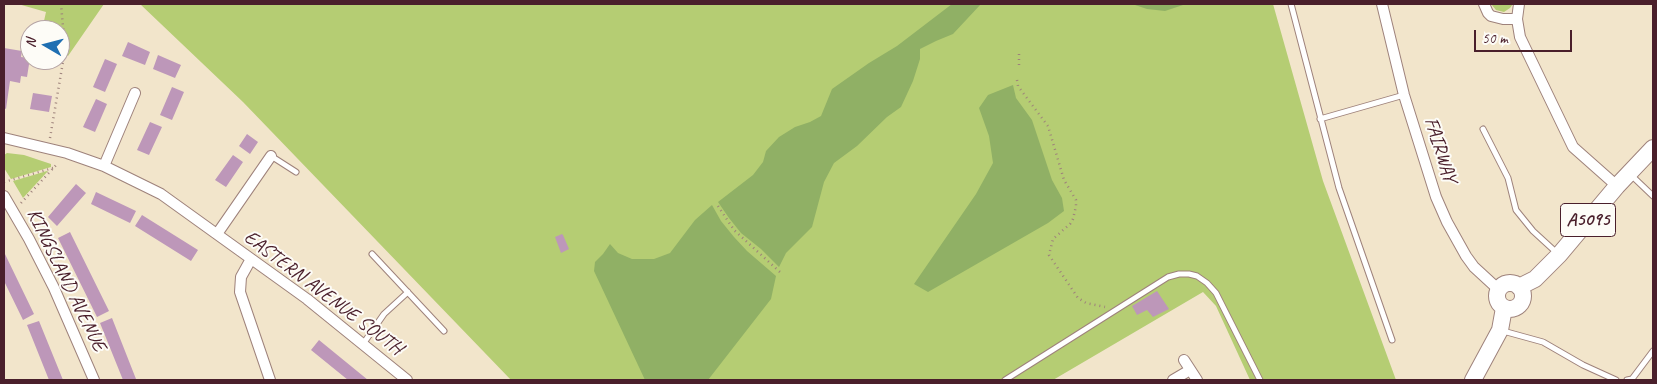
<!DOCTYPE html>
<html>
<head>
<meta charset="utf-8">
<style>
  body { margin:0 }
  #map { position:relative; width:1657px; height:384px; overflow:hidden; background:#f2e5cb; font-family:Caveat,sans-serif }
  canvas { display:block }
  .frame { position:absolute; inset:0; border:5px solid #4a1f2b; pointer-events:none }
  .north { position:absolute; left:20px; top:20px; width:50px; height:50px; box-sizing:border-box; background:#fdfcf7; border:1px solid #b5a4a5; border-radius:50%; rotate:278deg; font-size:14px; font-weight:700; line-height:20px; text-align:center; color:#4a1f2b }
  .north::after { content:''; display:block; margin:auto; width:18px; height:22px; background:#1f6fb2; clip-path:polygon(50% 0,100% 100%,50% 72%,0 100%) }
  .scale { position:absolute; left:1474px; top:30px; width:98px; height:22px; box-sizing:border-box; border:2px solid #4a1f2b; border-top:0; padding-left:6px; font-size:15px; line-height:18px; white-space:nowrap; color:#4a1f2b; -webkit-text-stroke:4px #fdfcf7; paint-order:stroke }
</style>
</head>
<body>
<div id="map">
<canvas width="1657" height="384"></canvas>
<div class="frame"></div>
<div class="north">N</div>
<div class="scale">50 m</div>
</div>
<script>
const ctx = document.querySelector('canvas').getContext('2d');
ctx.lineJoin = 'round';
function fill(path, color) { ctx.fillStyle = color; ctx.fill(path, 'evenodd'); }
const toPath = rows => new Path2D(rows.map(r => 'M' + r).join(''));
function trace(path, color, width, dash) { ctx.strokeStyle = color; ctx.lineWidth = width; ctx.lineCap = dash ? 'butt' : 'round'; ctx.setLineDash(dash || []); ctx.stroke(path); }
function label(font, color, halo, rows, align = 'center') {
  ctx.font = font + ' Caveat,sans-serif'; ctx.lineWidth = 4; ctx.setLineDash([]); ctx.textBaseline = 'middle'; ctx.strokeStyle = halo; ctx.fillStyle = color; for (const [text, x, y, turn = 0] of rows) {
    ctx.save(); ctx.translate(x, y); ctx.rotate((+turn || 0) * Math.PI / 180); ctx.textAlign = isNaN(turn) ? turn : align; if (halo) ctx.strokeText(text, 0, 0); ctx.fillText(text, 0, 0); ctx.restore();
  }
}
fill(toPath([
  [18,4,104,4,68,56,60,52,60,30,42,30,46,12],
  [140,4,1273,4,1323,181,1396,380,1250,380,1216,306,1203,292,1053,380,511,380,243,102],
  [1491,4,1513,4,1510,8,1504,12,1496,10],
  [7,153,24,155,51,164,51,167,11,179,4,168,4,155],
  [47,171,48,171,23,198,13,181]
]), '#b5cd73');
fill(toPath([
  [952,4,981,4,953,34,936,41,920,49,920,59,913,81,901,107,887,117,857,146,834,163,824,182,812,227,786,253,779,267,761,249,741,233,729,218,718,202,753,175,763,162,766,151,779,137,795,127,810,122,821,116,832,89,869,63,897,46],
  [1132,4,1186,4,1165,11,1147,9],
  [1013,85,1016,98,1032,120,1052,180,1062,198,1064,211,1048,223,928,292,914,284,976,194,993,163,989,136,979,108,988,95],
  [712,205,721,221,734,237,747,251,776,276,771,299,708,380,645,380,594,271,595,262,603,254,610,244,618,253,632,259,654,259,670,253,695,220]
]), '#90b065');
fill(toPath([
  [128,42,150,52,145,65,122,56],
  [4,48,22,51,21,57,30,58,27,77,21,76,20,83,10,81,6,109,4,108],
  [158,55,181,65,175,78,153,69],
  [105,59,117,64,105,92,93,87],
  [172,87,184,92,172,120,160,115],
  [33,93,52,96,49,112,30,109],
  [96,99,107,104,95,132,83,127],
  [150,122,162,127,149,155,137,150],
  [247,134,258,142,250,154,239,146],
  [233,155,243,162,226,187,215,180],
  [76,184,86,193,57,226,48,217],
  [96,192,136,211,130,223,91,204],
  [142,215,198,250,191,261,135,226],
  [70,232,109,311,97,317,58,238],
  [562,234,563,235,569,249,561,253,555,237],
  [4,252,34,314,23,320,4,281],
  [1157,291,1169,309,1153,317,1147,310,1137,315,1132,306],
  [112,318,136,379,134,380,123,380,100,323],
  [39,321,63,380,49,380,27,325],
  [319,340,368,380,348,380,311,350]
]), '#bd97b9');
const lane = toPath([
  [1291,4,1339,188,1392,340],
  [1320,119,1404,95],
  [1483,129,1508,178,1516,210,1533,231,1557,253],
  [271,156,296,172],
  [1631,175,1653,196],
  [372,254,444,331],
  [1503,331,1543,342,1583,365,1616,380],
  [363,344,384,314,408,292],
  [1005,380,1168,277,1179,274,1189,274,1197,276,1207,283,1216,293,1260,380],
  [1627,380,1632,379,1653,351]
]);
const street = toPath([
  [1382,4,1404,95,1436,197,1447,222,1466,256,1474,267,1499,290],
  [1484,4,1488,13,1491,16,1503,19,1517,19],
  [1519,4,1517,19,1520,37,1573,147,1617,186],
  [4,138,67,153,104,166,161,194,307,299,407,380],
  [104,166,135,93],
  [4,196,29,239,54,288,94,380],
  [217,234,271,156],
  [251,259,241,277,240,292,270,380],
  [1184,360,1197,380],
  [1173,380,1190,370]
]);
const primary = toPath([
  '1497 296a13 13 0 1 1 26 0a13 13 0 1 1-26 0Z',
  [1519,287,1535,279,1559,255,1617,186,1653,148],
  [1473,380,1500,330,1504,308]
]);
trace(lane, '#9e827b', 7);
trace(street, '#9e827b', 12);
trace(primary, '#9e827b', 18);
trace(toPath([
  [1019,54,1019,69],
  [1017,80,1018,86,1048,126,1064,180,1076,200,1076,206,1073,219,1070,224,1053,239,1049,255,1078,298,1086,303,1105,307],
  [50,138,65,50,61,4],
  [4,182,53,168],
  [21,203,58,163],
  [718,206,734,230,781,273]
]), '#9e827b', 2.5, [1, 4]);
trace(lane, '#fff', 5);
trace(street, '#fff', 10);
trace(primary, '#fff', 16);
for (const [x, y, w] of [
  [1588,220,55]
]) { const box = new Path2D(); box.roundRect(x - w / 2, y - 16.5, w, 33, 4); ctx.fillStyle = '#fdfcf7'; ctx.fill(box); trace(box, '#4a1f2b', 1); }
label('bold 19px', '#4a1f2b', null, [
  ["A5095",1588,220]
]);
label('20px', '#4a1f2b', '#fdfcf7', [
  ["FAIRWAY",1440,150,72],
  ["KINGSLAND AVENUE",66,280,64],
  ["EASTERN AVENUE SOUTH",323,293,37]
]);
</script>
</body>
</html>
